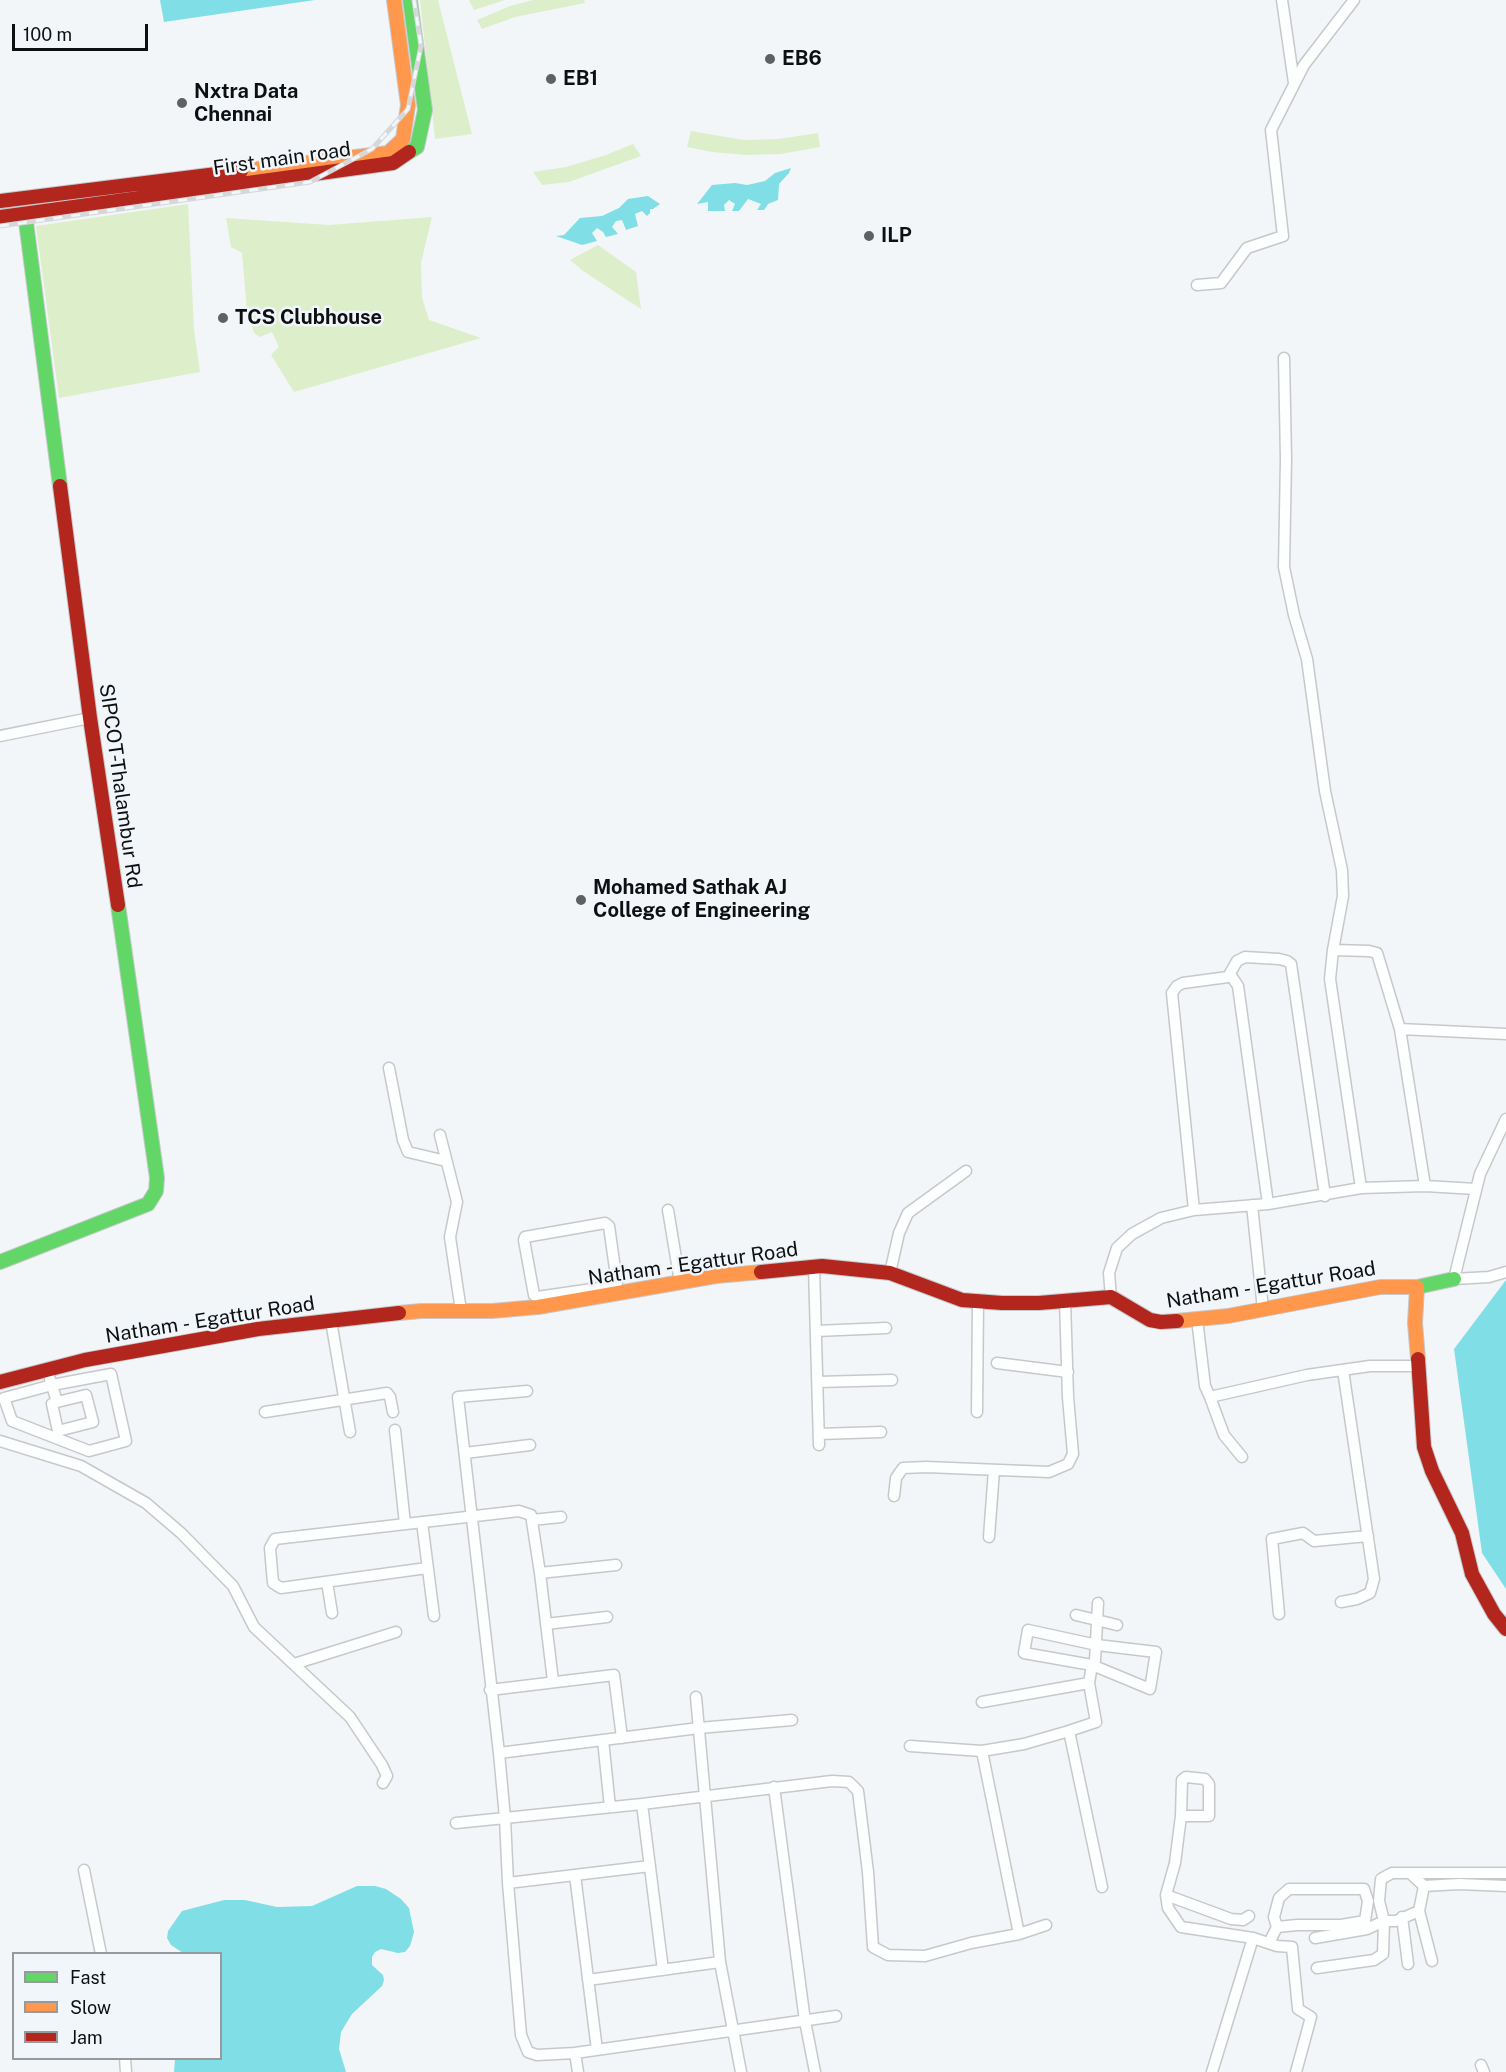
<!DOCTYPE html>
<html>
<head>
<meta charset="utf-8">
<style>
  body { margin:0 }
  #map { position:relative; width:1506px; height:2072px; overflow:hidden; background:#f3f6f8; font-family:"Public Sans",sans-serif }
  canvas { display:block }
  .legend { position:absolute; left:12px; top:1952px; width:210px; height:108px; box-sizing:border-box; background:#f1f6fa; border:2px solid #969a9d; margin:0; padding:8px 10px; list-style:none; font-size:18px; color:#0e0f11 }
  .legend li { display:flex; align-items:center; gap:12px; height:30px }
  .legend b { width:30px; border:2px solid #969a9d }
  .scale { position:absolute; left:12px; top:24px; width:136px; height:27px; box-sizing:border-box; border:3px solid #0e0f11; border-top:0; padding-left:8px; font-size:18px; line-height:21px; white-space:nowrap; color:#0e0f11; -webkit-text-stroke:4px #f1f6fa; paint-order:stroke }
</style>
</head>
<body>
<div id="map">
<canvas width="1506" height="2072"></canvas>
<ul class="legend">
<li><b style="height:8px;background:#63d668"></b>Fast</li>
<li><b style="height:8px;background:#ff974d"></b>Slow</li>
<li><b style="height:8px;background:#b3261e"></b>Jam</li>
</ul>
<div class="scale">100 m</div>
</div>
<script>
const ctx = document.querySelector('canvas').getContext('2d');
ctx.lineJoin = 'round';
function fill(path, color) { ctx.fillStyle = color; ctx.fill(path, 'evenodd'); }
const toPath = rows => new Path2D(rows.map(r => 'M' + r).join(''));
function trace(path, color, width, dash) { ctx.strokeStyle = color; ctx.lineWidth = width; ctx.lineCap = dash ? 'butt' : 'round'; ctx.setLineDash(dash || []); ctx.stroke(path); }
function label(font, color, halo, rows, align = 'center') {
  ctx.font = font + ' "Public Sans",sans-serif'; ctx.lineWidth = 5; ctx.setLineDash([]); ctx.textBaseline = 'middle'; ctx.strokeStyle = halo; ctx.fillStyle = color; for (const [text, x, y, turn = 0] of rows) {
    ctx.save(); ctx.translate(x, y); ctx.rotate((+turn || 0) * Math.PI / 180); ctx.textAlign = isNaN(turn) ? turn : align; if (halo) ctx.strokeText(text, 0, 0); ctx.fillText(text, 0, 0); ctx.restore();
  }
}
fill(toPath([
  [420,0,438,0,472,134,435,139],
  [469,0,505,0,474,10],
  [533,0,584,0,585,3,515,17,482,29,477,20,510,6],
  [691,131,744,140,779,139,818,133,820,147,781,154,746,155,712,152,687,147],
  [633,144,641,156,569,182,542,185,533,172,566,167,606,155],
  [188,204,194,329,200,372,59,398,36,226],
  [432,217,421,263,422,298,429,320,481,338,294,392,271,355,279,347,272,332,260,337,254,333,247,310,242,253,231,247,226,218,329,225],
  [598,245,636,272,641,309,583,271,570,260]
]), '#dcefca');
fill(toPath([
  [160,0,315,0,164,22],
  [791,168,789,173,779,184,778,200,768,204,764,210,757,210,761,204,748,199,739,211,732,211,735,204,729,200,724,205,725,211,708,211,708,202,697,204,712,185,735,183,747,185,765,181,775,173],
  [648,196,660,204,653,209,650,209,650,213,647,216,642,211,635,214,638,226,626,230,622,220,616,221,612,227,618,234,606,237,603,232,597,228,592,233,597,241,582,245,556,236,564,235,580,218,602,216,619,208,628,199],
  [1506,1280,1506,1589,1482,1553,1454,1349],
  [357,1886,375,1886,386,1889,401,1899,409,1908,414,1932,410,1946,405,1952,398,1953,381,1949,375,1952,372,1957,372,1965,383,1975,384,1980,382,1986,352,2014,341,2032,339,2049,346,2072,174,2072,175,2059,220,2058,220,1954,183,1953,171,1945,167,1938,168,1931,182,1911,224,1900,245,1900,277,1907,312,1906]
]), '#80dee6');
trace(toPath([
  [0,226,13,224]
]), '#80dee6', 3);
const street = toPath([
  [1282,0,1294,83],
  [1197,285,1221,283,1247,248,1283,236,1271,130,1304,65,1354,0],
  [1284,358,1286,459,1284,567,1294,615,1307,659,1325,791,1342,870,1343,896,1333,950,1330,979,1361,1188],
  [0,736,90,718],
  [1333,950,1369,951,1377,953,1400,1029,1506,1034],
  [1228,977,1237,961,1245,957,1279,959,1287,961,1291,964,1325,1196],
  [1400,1029,1425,1186],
  [389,1068,403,1140,408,1152,446,1161],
  [1506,1119,1480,1174,1454,1279,1489,1277,1506,1272],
  [440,1135,457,1202,450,1237,461,1311],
  [1252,1205,1263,1309],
  [668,1210,680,1282],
  [1194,1210,1172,993,1177,986,1183,983,1228,977,1232,977,1238,986,1268,1204],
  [814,1267,819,1445],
  [890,1273,899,1233,908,1213,966,1171],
  [611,1294,613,1286,537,1297,534,1295,524,1240,525,1237,605,1223,609,1226,617,1283,613,1286],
  [1111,1297,1109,1273,1117,1248,1132,1234,1161,1218,1194,1210,1268,1204,1361,1188,1425,1186,1476,1189],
  [1197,1319,1205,1386,1210,1397,1307,1375,1370,1366,1418,1366],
  [331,1321,350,1432],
  [816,1331,886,1328],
  [997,1363,1068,1372],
  [111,1374,126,1441,89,1451,12,1421,4,1398,52,1385,111,1374],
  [50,1379,57,1402,86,1395,93,1422,58,1431,52,1404,57,1402],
  [818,1382,892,1380],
  [527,1391,458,1397,499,1753,699,1728,792,1720],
  [1210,1397,1224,1435,1242,1457],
  [265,1412,387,1393,390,1397,393,1412],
  [977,1412,978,1301],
  [395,1430,405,1524],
  [819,1434,881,1432],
  [0,1441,81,1466,146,1503,181,1533,233,1586,254,1627,350,1717,382,1765,387,1776,383,1783],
  [465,1453,530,1445],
  [894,1496,896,1478,903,1468,926,1467,1049,1472,1068,1464,1073,1454,1068,1397,1065,1300],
  [532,1520,561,1517],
  [422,1522,434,1616],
  [989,1537,994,1470],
  [427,1568,281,1588,273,1583,270,1548,275,1539,519,1511,531,1515,540,1573,553,1681],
  [540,1573,616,1565],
  [327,1582,332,1613],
  [1341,1602,1357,1599,1370,1593,1374,1579,1343,1370],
  [1279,1614,1272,1539,1303,1533,1314,1541,1368,1536],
  [1076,1615,1117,1625],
  [546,1624,607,1617],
  [1028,1630,1097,1645,1156,1652,1150,1689,1092,1665,1024,1653,1028,1630],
  [294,1664,396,1632],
  [1089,1683,1092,1665,1095,1661,1098,1603],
  [490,1690,614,1675,622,1738],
  [696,1697,720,1962,741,2072],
  [982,1702,1089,1683,1096,1722,1069,1731],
  [603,1740,610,1807],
  [910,1746,982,1751,1024,1744,1069,1731,1102,1887],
  [982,1751,1019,1934],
  [774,1787,805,2021,815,2072],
  [642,1804,663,1970],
  [1181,1816,1209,1816,1209,1784,1205,1779,1186,1777,1182,1780,1181,1816,1175,1863,1166,1895,1168,1908,1181,1927,1253,1938,1277,1946,1292,1947,1298,2009,1311,2017,1296,2072],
  [456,1823,505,1818,499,1753],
  [84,1870,101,1954],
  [1410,1873,1424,1886,1459,1884,1506,1886],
  [575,1875,597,2050],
  [508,1883,650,1866],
  [1424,1886,1419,1911,1396,1921,1384,1921,1379,1901,1381,1879,1392,1873,1506,1873],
  [1166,1895,1231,1919,1243,1920,1249,1916],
  [1419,1911,1432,1961],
  [1402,1917,1408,1964],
  [1315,1938,1367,1929,1384,1921,1383,1954,1374,1960,1317,1968],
  [1269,1943,1277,1927,1297,1925,1341,1925,1365,1921,1368,1901,1364,1889,1289,1889,1279,1898,1274,1917,1277,1927],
  [588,1980,720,1962],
  [836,2016,575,2053,537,2055,528,2052,521,2035,508,1883,505,1818,642,1804,832,1781,849,1782,858,1791,868,1872,873,1947,888,1955,925,1956,971,1943,1019,1934,1046,1925],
  [575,2053,578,2072],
  [125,2058,126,2072],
  [1481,2065,1484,2072],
  [1212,2072,1253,1938]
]);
const fast = toPath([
  [409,152,417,147,425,110,410,0],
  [25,214,60,486],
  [0,1262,148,1204,156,1191,157,1178,118,905],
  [1417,1287,1454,1279]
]);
const slow = toPath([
  [241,171,388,153,403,139,408,105,394,0],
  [399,1313,421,1311,492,1311,538,1307,716,1276,761,1272],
  [1177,1321,1228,1316,1380,1287,1417,1287,1415,1323,1418,1359]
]);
const jam = toPath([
  [0,201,241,171],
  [0,217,393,163,409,152],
  [60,486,90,718,118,905],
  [761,1272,822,1266,890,1273,962,1300,1002,1303,1039,1303,1111,1297,1150,1320,1161,1322,1177,1321],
  [1418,1359,1424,1447,1432,1471,1462,1533,1472,1574,1494,1614,1506,1629],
  [0,1382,85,1360,258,1329,399,1313]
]);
trace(street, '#c6c8ca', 13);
trace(fast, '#c6c8ca', 16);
trace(slow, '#c6c8ca', 16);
trace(jam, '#c6c8ca', 16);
trace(street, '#fdfefe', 10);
trace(fast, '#63d668', 14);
trace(slow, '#ff974d', 14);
trace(jam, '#b3261e', 14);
const rail = toPath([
  [0,226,310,182,372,149,408,109,421,46,414,0]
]);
trace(rail, '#d6d7d8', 5);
trace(rail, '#f1f6fa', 3, [9]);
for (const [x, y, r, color] of [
  [770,59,6,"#5e6062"],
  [551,79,6,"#5e6062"],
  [182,103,6,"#5e6062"],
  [869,236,6,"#5e6062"],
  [223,318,6,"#5e6062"],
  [581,900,6,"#5e6062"]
]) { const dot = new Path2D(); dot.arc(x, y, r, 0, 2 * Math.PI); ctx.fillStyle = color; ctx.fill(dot); trace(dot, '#f1f6fa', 2); }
label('bold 20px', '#0e0f11', '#f1f6fa', [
  ["EB6",782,59],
  ["EB1",563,79],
  ["Nxtra Data",194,92],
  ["Chennai",194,115],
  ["ILP",881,236],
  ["TCS Clubhouse",235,318],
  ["Mohamed Sathak AJ",593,888],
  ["College of Engineering",593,911]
], 'left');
label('20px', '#0e0f11', '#f1f6fa', [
  ["First main road",282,159,-8],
  ["SIPCOT-Thalambur Rd",120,786,82],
  ["Natham - Egattur Road",693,1264,-8],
  ["Natham - Egattur Road",1271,1285,-9],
  ["Natham - Egattur Road",210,1320,-9]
]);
</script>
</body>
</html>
